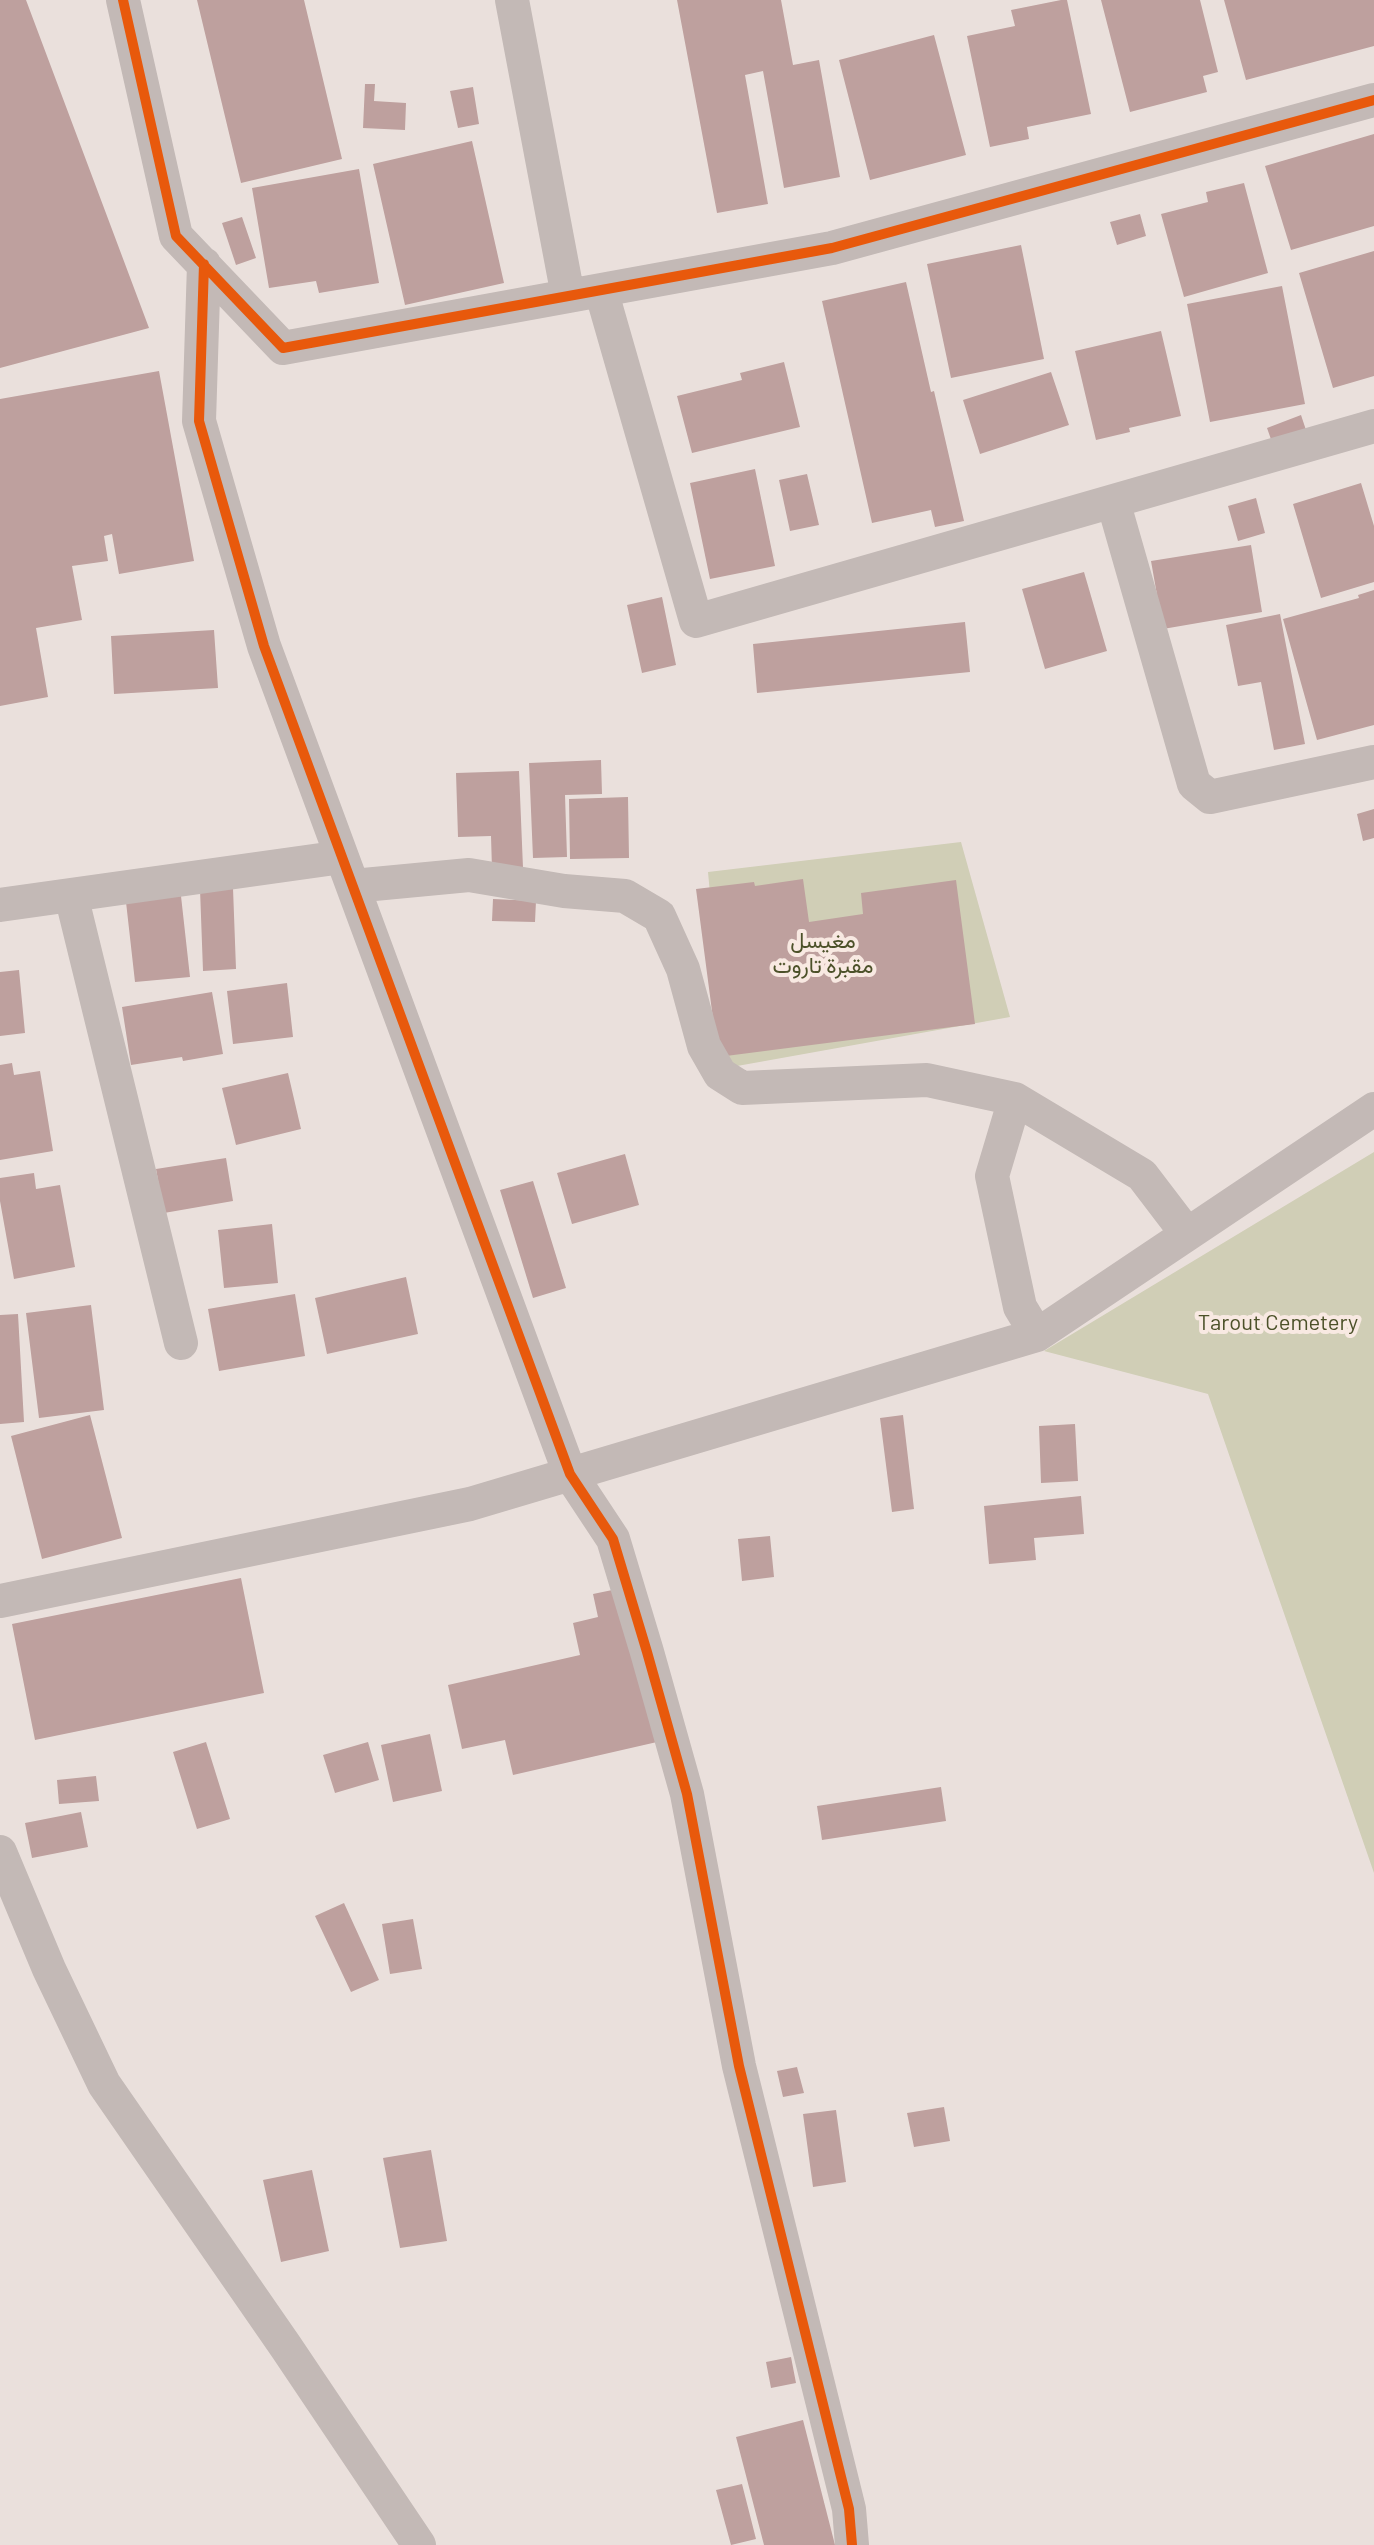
<!DOCTYPE html>
<html>
<head>
<meta charset="utf-8">
<style>
  body { margin:0 }
  canvas { display:block; background:#eae0dc }
</style>
</head>
<body>
<canvas width="1374" height="2545"></canvas>
<script>
const ctx = document.querySelector('canvas').getContext('2d');
ctx.lineJoin = 'round';
function fill(path, color) { ctx.fillStyle = color; ctx.fill(path, 'evenodd'); }
const toPath = rows => new Path2D(rows.map(r => 'M' + r).join(''));
function trace(path, color, width, dash) { ctx.strokeStyle = color; ctx.lineWidth = width; ctx.lineCap = dash ? 'butt' : 'round'; ctx.setLineDash(dash || []); ctx.stroke(path); }
function label(font, color, halo, rows, align = 'center') {
  ctx.font = font + ' Barlow,Vazirmatn,sans-serif'; ctx.lineWidth = 8; ctx.setLineDash([]); ctx.textBaseline = 'middle'; ctx.strokeStyle = halo; ctx.fillStyle = color; for (const [text, x, y, turn = 0] of rows) {
    ctx.save(); ctx.translate(x, y); ctx.rotate((+turn || 0) * Math.PI / 180); ctx.textAlign = isNaN(turn) ? turn : align; if (halo) ctx.strokeText(text, 0, 0); ctx.fillText(text, 0, 0); ctx.restore();
  }
}
fill(toPath([
  [961,842,1010,1017,726,1068,708,872],
  [1374,1152,1374,1873,1208,1394,1044,1351]
]), '#d0ceb6');
fill(toPath([
  [0,0,26,0,149,328,0,368],
  [197,0,304,0,342,159,241,183],
  [677,0,781,0,793,65,819,60,840,177,784,188,763,71,745,75,768,204,717,213],
  [1061,0,1067,0,1091,114,1027,127,1029,139,990,147,967,36,1015,26,1011,10],
  [1101,0,1200,0,1218,72,1203,76,1207,92,1130,112],
  [1224,0,1374,0,1374,46,1246,80],
  [934,35,966,155,870,180,839,60],
  [365,84,375,84,374,101,406,103,405,130,363,128],
  [473,87,479,124,458,128,450,91],
  [1374,134,1374,226,1291,250,1265,166],
  [472,141,504,283,405,305,373,164],
  [359,169,379,283,319,293,316,281,269,288,252,188],
  [1244,183,1268,273,1184,297,1161,214,1208,202,1206,192],
  [1140,214,1146,236,1117,245,1110,222],
  [242,217,256,258,236,265,222,223],
  [1021,245,1044,359,951,378,927,264],
  [1374,251,1374,376,1333,388,1299,273],
  [906,282,931,392,934,391,964,521,935,527,931,510,872,523,822,301],
  [1282,286,1305,404,1210,422,1187,304],
  [1161,331,1181,416,1129,428,1130,432,1096,440,1075,351],
  [784,362,800,427,692,453,677,396,742,380,740,373],
  [159,371,194,561,119,574,112,534,104,536,108,561,72,566,82,620,36,628,48,697,0,706,0,399],
  [1051,372,1069,425,980,454,963,400],
  [1301,415,1307,433,1273,445,1267,428],
  [755,469,775,566,710,579,690,483],
  [807,474,819,525,790,531,779,480],
  [1361,483,1374,526,1374,582,1321,598,1293,504],
  [1256,498,1265,533,1238,541,1228,506],
  [1251,545,1262,612,1163,629,1151,561],
  [1084,572,1107,651,1045,669,1022,589],
  [1374,590,1374,725,1317,740,1283,619,1359,598,1358,595],
  [662,597,676,665,642,673,627,605],
  [1280,614,1305,744,1274,750,1261,682,1238,686,1226,625],
  [965,622,970,672,757,693,753,644],
  [214,630,218,688,114,694,111,636],
  [601,760,602,794,565,795,567,857,533,858,529,763],
  [519,771,523,868,492,869,491,836,458,837,456,773],
  [628,797,629,858,570,859,569,799],
  [1374,809,1374,838,1363,841,1357,814],
  [803,879,809,922,863,914,861,893,956,880,975,1024,718,1057,696,889,754,882,755,886],
  [233,888,236,969,203,971,200,889],
  [181,896,190,977,135,982,126,902],
  [493,899,536,901,535,922,492,921],
  [19,970,25,1033,0,1036,0,972],
  [287,983,293,1037,233,1044,227,991],
  [212,992,223,1054,183,1061,182,1057,131,1065,122,1007],
  [12,1063,14,1075,40,1071,53,1151,0,1160,0,1065],
  [288,1073,301,1129,236,1145,222,1088],
  [625,1154,639,1205,572,1224,557,1173],
  [226,1158,233,1201,164,1213,156,1169],
  [34,1173,36,1189,60,1185,75,1267,14,1279,0,1201,0,1178],
  [533,1181,566,1288,533,1298,500,1190],
  [272,1224,278,1283,224,1288,218,1230],
  [406,1277,418,1334,327,1354,315,1298],
  [295,1294,305,1356,219,1371,208,1309],
  [91,1305,104,1410,39,1418,26,1313],
  [18,1314,24,1422,0,1424,0,1315],
  [90,1415,122,1538,42,1559,11,1436],
  [903,1415,914,1509,892,1512,880,1418],
  [1075,1424,1078,1481,1041,1483,1039,1426],
  [1081,1496,1084,1534,1034,1538,1036,1560,989,1564,984,1506],
  [770,1536,774,1577,742,1581,738,1539],
  [241,1578,264,1693,35,1740,12,1624],
  [622,1588,657,1742,513,1775,505,1740,462,1749,448,1685,580,1655,573,1623,598,1617,593,1594],
  [430,1734,442,1791,393,1802,381,1745],
  [206,1742,230,1819,197,1829,173,1752],
  [368,1742,379,1780,335,1793,323,1755],
  [96,1776,99,1801,59,1804,57,1780],
  [941,1787,946,1821,822,1840,817,1806],
  [81,1812,88,1847,32,1858,25,1823],
  [344,1903,379,1980,351,1992,315,1916],
  [413,1919,422,1969,390,1974,382,1924],
  [797,2067,804,2093,783,2097,777,2071],
  [944,2107,950,2141,914,2147,907,2113],
  [836,2110,846,2182,813,2187,803,2114],
  [431,2150,447,2241,400,2248,383,2158],
  [312,2170,329,2251,281,2262,263,2180],
  [791,2357,796,2383,771,2388,766,2362],
  [803,2420,835,2545,764,2545,736,2437],
  [742,2484,756,2539,731,2545,716,2490]
]), '#bea09e');
trace(toPath([
  [123,0,176,236,283,348,832,248,1374,100],
  [512,0,568,296],
  [204,264,199,421,264,646,570,1474,613,1539,647,1652,687,1794,739,2066,849,2509,852,2545],
  [601,290,696,621,1374,426],
  [1113,501,1194,784,1210,797,1374,762],
  [353,886,469,875,564,891,625,896,659,916,683,969,704,1046,720,1074,742,1088,927,1080,1015,1099,1142,1175,1187,1234],
  [71,895,181,1343],
  [0,905,342,857],
  [1015,1099,992,1176,1020,1307,1037,1335],
  [0,1601,470,1504,1037,1335,1374,1109],
  [0,1852,49,1969,104,2084,286,2347,419,2545]
]), '#c3b9b6', 34);
trace(toPath([
  [123,0,176,236,283,348,832,248,1374,100],
  [204,264,199,421,264,646,570,1474,613,1539,647,1652,687,1794,739,2066,849,2509,852,2545]
]), '#e8590c', 10);
label('22px', '#4c5129', '#f8e9e2', [
  ["مغيسل",823,941],
  ["مقبرة تاروت",823,966],
  ["Tarout Cemetery",1278,1323]
]);
</script>
</body>
</html>
